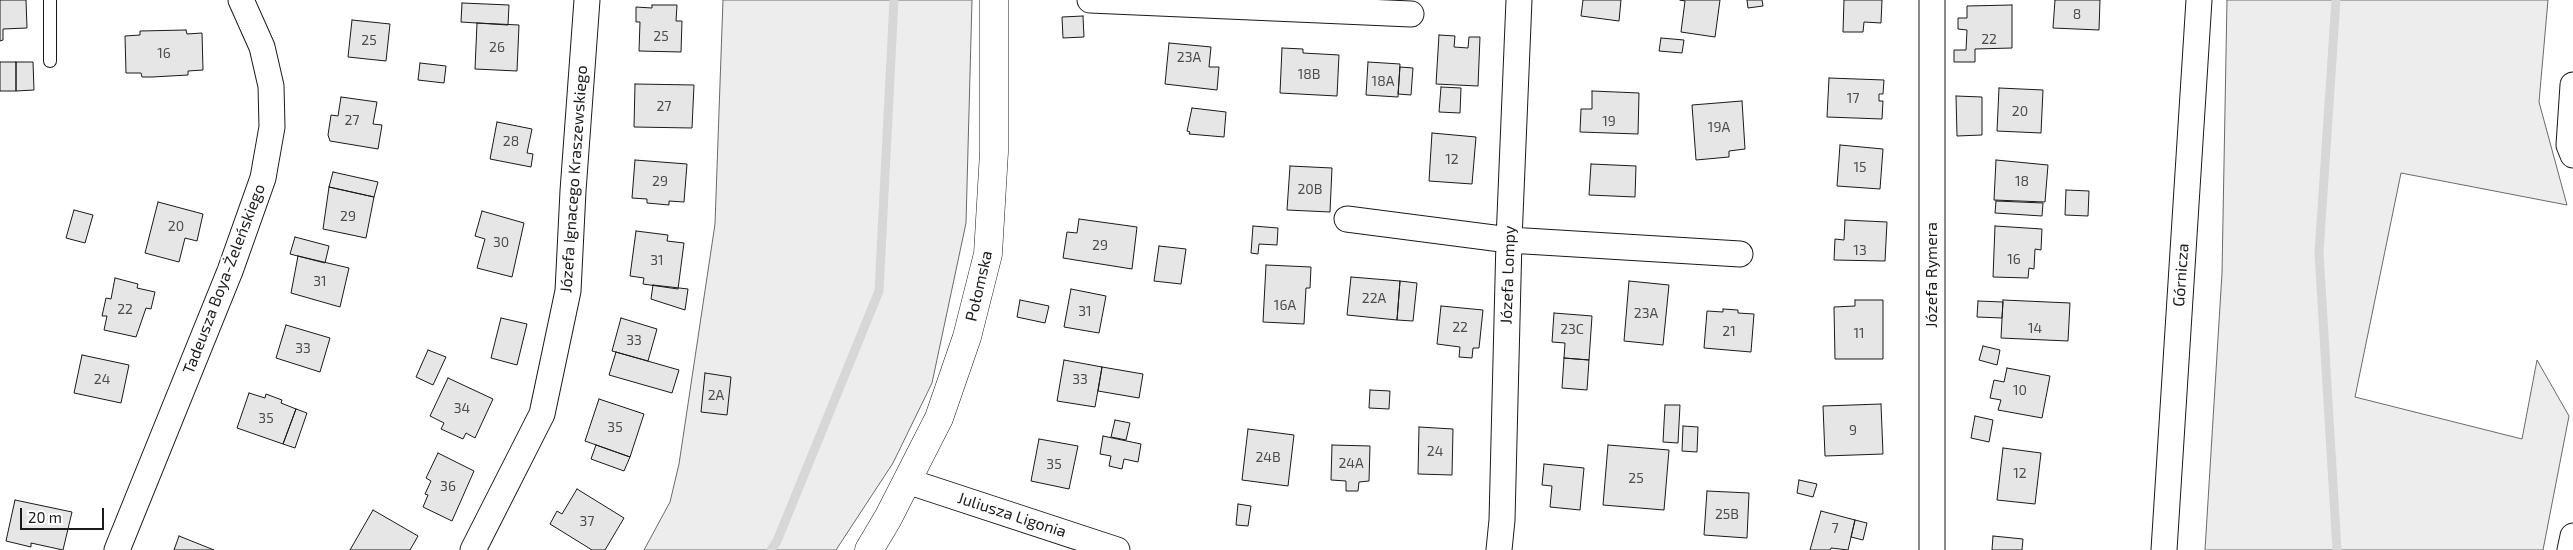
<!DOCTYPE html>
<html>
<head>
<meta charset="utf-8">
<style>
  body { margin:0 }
  #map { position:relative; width:2573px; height:550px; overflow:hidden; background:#fff; font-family:"Exo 2",sans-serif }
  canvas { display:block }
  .scale { position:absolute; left:20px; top:508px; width:84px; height:22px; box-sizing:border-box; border:2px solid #1a1a1a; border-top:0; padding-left:6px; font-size:15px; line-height:18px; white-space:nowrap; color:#1a1a1a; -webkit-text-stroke:4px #fff; paint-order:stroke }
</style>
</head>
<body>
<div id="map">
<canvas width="2573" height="550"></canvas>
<div class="scale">20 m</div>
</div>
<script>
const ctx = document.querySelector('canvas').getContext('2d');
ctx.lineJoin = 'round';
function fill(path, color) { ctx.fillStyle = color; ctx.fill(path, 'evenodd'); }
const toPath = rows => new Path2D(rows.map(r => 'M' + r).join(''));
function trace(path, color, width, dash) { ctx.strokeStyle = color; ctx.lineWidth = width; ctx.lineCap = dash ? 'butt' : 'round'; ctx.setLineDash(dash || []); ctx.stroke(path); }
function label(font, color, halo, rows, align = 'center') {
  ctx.font = font + ' "Exo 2",sans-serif'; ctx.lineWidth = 4; ctx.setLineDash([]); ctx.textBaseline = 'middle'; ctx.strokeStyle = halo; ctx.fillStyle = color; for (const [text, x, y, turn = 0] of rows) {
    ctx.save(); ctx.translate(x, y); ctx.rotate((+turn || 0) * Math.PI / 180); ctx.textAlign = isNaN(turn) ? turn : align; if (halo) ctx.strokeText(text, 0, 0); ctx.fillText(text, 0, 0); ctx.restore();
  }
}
const built = toPath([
  [723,0,972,0,966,223,932,383,893,463,836,550,644,550,670,502,679,464,715,224,723,0],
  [2227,0,2548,0,2539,102,2567,205,2401,173,2355,397,2522,439,2537,360,2569,416,2543,550,2205,550,2222,273,2227,0]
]);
fill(built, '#ededed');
trace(built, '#6a6a6a', 1);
trace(toPath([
  [2336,0,2319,253,2337,550],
  [771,550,777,541,879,291,894,0]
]), '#d7d7d7', 9);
const building = toPath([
  [0,0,26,0,27,28,3,29,3,40,0,41,0,0],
  [1583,0,1621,0,1619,21,1581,16,1583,0],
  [1680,0,1720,0,1715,37,1681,32,1685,1,1680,0],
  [1747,0,1762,0,1763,6,1748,8,1747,0],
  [1844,0,1882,0,1881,23,1864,22,1863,32,1843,32,1844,0],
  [2055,0,2100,0,2099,30,2053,28,2055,0],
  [462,3,509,5,508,25,461,22,462,3],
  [652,5,677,5,676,21,682,21,681,52,639,51,640,22,636,22,636,7,652,8,652,5],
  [2012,5,2012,48,1975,49,1975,62,1954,62,1954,50,1966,50,1967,30,1958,29,1958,18,1967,18,1967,6,2012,5],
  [1083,16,1084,37,1063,38,1062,17,1083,16],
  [352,20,390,24,386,61,348,57,352,20],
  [477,23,519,25,517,71,475,69,477,23],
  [186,30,187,34,202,33,203,70,188,71,188,75,152,77,142,77,141,73,126,73,125,36,140,35,140,31,186,30],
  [1439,35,1455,36,1454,47,1468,48,1469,37,1480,37,1478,86,1436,84,1439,35],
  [1661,38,1684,40,1682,53,1659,51,1661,38],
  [1169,43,1211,47,1209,67,1219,67,1217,90,1165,84,1169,43],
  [1282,48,1303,49,1303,53,1339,55,1337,96,1280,93,1282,48],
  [0,62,16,62,16,91,0,91,0,62],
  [16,62,33,62,34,90,16,91,16,62],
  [1368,62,1400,64,1398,97,1366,95,1368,62],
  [420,63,446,66,444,83,418,80,420,63],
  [1400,67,1413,68,1411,95,1398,94,1400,67],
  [1829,78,1884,80,1883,94,1879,94,1879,101,1883,101,1882,119,1827,117,1829,78],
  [635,84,694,85,692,128,634,127,635,84],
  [1441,87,1461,88,1460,113,1439,112,1441,87],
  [1999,88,2043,90,2041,133,1997,131,1999,88],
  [1592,91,1639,93,1638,134,1580,132,1581,109,1592,109,1592,91],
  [1956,96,1982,97,1982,135,1957,136,1956,96],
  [341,97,377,102,373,124,382,125,378,149,330,141,328,135,331,115,338,116,341,97],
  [1742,101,1745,149,1729,151,1729,157,1696,160,1692,105,1742,101],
  [1192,108,1226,112,1224,137,1189,134,1190,132,1187,131,1192,108],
  [497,122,532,129,527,153,533,154,531,167,490,159,497,122],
  [1432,133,1476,137,1472,184,1429,181,1432,133],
  [1840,145,1883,149,1880,189,1837,186,1840,145],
  [635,160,687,164,684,202,669,201,669,205,647,203,647,199,632,198,635,160],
  [1996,160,2048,165,2045,202,1994,200,1996,160],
  [1591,164,1636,166,1635,197,1589,195,1591,164],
  [1290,166,1332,168,1330,212,1287,210,1290,166],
  [333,172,378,182,374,197,329,187,333,172],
  [329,187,374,197,366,238,323,229,329,187],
  [2066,190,2089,191,2088,216,2065,215,2066,190],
  [1996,201,2043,203,2042,216,1995,213,1996,201],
  [158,202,203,214,197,241,185,238,179,262,145,253,158,202],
  [74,210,93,215,85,243,66,238,74,210],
  [482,211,524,223,512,277,477,268,485,239,475,236,482,211],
  [1079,219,1137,227,1132,269,1063,258,1067,232,1077,233,1079,219],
  [1845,220,1887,222,1885,261,1834,260,1835,239,1844,240,1845,220],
  [1253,226,1278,228,1277,245,1259,244,1258,254,1251,253,1253,226],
  [1995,226,2042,229,2041,250,2035,249,2034,269,2029,268,2028,278,1993,277,1995,226],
  [636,231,668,235,667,241,684,243,678,289,643,284,644,278,630,276,636,231],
  [295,237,329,246,325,263,290,254,295,237],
  [1159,246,1186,249,1181,284,1154,281,1159,246],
  [298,256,349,268,340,307,291,293,298,256],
  [1266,265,1311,267,1310,288,1306,288,1304,324,1263,322,1266,265],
  [1351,277,1400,281,1397,320,1347,315,1351,277],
  [115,278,138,284,137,288,155,292,151,309,146,308,136,337,104,330,107,316,102,316,106,298,111,299,115,278],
  [1400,281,1417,283,1413,321,1397,320,1400,281],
  [1629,281,1669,285,1663,345,1624,341,1629,281],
  [653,285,688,289,685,310,651,299,653,285],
  [1071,289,1106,296,1099,333,1064,327,1071,289],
  [1020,300,1049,306,1045,323,1017,317,1020,300],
  [1855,300,1883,300,1883,359,1835,359,1834,307,1855,306,1855,300],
  [2003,300,2070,303,2068,341,2001,338,2003,300],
  [1978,301,2003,302,2002,318,1977,317,1978,301],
  [1441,306,1483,310,1479,348,1473,348,1472,358,1459,357,1460,347,1437,344,1441,306],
  [1723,309,1738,310,1738,313,1754,314,1751,352,1704,348,1707,311,1723,312,1723,309],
  [1554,313,1592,316,1589,360,1564,358,1565,343,1552,342,1554,313],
  [501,318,527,324,517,365,491,358,501,318],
  [621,318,657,329,648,361,612,351,621,318],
  [286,325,330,338,320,372,276,358,286,325],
  [1983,346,2000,350,1997,365,1979,360,1983,346],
  [428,350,446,357,433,385,416,377,428,350],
  [616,352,679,370,672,393,609,375,616,352],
  [82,355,129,365,121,403,74,393,82,355],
  [1564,358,1589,360,1587,390,1562,388,1564,358],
  [1064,360,1102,367,1095,407,1057,401,1064,360],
  [1102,367,1143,374,1139,398,1098,391,1102,367],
  [2007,368,2050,376,2042,418,1998,410,2001,400,1990,398,1994,380,2004,382,2007,368],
  [705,373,731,377,727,415,701,412,705,373],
  [448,378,493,399,475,438,466,433,463,439,441,429,444,423,430,416,448,378],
  [1370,390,1390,391,1389,409,1369,408,1370,390],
  [249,393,265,398,266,394,282,400,281,403,296,409,283,444,237,428,249,393],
  [599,399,644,414,630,457,585,441,599,399],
  [1881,404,1883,454,1825,456,1823,406,1881,404],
  [1665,405,1680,405,1678,443,1663,442,1665,405],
  [296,409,307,413,295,448,283,444,296,409],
  [1975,416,1993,420,1989,442,1971,438,1975,416],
  [1115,420,1130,423,1126,440,1111,437,1115,420],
  [1683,426,1698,427,1697,452,1682,451,1683,426],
  [1419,427,1453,429,1452,475,1418,474,1419,427],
  [1248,429,1294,435,1288,486,1242,480,1248,429],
  [1103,436,1141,444,1138,462,1124,459,1122,469,1109,466,1111,456,1100,454,1103,436],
  [1039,439,1078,446,1069,489,1031,481,1039,439],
  [596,445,630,457,624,471,591,459,596,445],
  [1332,445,1370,446,1369,481,1359,482,1358,491,1346,491,1346,481,1331,480,1332,445],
  [1608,445,1669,450,1664,510,1603,505,1608,445],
  [2003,448,2041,453,2035,504,1997,500,2003,448],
  [438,453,474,471,452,521,423,507,428,495,425,494,431,481,426,478,438,453],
  [1544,464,1584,468,1580,510,1550,507,1552,486,1542,485,1544,464],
  [1799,480,1817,484,1813,497,1797,493,1799,480],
  [577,489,624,518,605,550,592,550,550,524,557,511,562,514,577,489],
  [1707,491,1749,493,1747,538,1704,535,1707,491],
  [15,500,72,512,63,550,31,543,31,547,6,541,15,500],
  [1238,504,1251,506,1248,526,1236,525,1238,504],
  [373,510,418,536,410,550,350,550,373,510],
  [1821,511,1855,520,1848,550,1831,548,1830,550,1810,550,1821,511],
  [1855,520,1867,523,1863,540,1851,537,1855,520],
  [179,536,214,550,174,550,179,536],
  [1993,536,2023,539,2022,550,1992,550,1993,536]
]);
fill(building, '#e6e6e6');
trace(building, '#1a1a1a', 1);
const service = toPath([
  [50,0,50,61]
]);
const minor = toPath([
  [1090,0,1411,14],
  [1932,0,1932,550],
  [2573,85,2569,145,2573,155],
  [1347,219,1509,240,1740,254],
  [907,481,1117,550],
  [117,550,230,271,263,178,272,127,271,86,262,47,241,0],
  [473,550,542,414,568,291,573,191,587,0],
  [1499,550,1502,520,1509,240,1519,0],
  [2164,550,2199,0],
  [2570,550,2573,536]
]);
const tertiary = toPath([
  [869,550,888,518,939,418,967,337,988,254,994,152,994,0]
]);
trace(service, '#1a1a1a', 14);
trace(minor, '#1a1a1a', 27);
trace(tertiary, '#1a1a1a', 29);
trace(service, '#fff', 12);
trace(minor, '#fff', 25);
trace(tertiary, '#fff', 28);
label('14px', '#4d4d4d', null, [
  ["8",2077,14],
  ["25",661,36],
  ["22",1989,39],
  ["25",369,40],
  ["26",497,47],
  ["16",164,53],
  ["23A",1189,57],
  ["18B",1309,74],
  ["18A",1383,81],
  ["17",1853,98],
  ["27",664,106],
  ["20",2020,111],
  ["27",352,120],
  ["19",1609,121],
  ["19A",1719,127],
  ["28",511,141],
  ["12",1452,159],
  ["15",1860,167],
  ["29",660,181],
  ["18",2022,181],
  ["20B",1310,189],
  ["29",348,216],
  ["20",176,226],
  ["30",501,242],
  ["29",1100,245],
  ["13",1860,250],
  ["16",2014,259],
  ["31",657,260],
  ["31",320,281],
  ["22A",1374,298],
  ["16A",1285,305],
  ["22",125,309],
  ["31",1085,311],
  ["23A",1646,313],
  ["22",1460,327],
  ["14",2035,328],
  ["23C",1572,329],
  ["21",1729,331],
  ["11",1859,333],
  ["33",634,340],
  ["33",303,348],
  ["24",102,379],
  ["33",1080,379],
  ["10",2020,390],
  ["2A",716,395],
  ["34",462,408],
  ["35",266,418],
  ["35",615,427],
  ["9",1853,430],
  ["24",1435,451],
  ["24B",1268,457],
  ["24A",1351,463],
  ["35",1054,464],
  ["12",2020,473],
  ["25",1636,478],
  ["36",448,486],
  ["25B",1727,514],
  ["37",587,521],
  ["7",1835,528]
]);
label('16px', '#1a1a1a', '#fff', [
  ["Józefa Ignacego Kraszewskiego",574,179,-86],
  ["Józefa Lompy",1508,275,-88],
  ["Józefa Rymera",1932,275,-90],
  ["Górnicza",2181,275,-86],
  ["Tadeusza Boya-Żeleńskiego",224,279,-69],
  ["Połomska",979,286,-77],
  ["Juliusza Ligonia",1012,515,18]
]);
</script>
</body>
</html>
